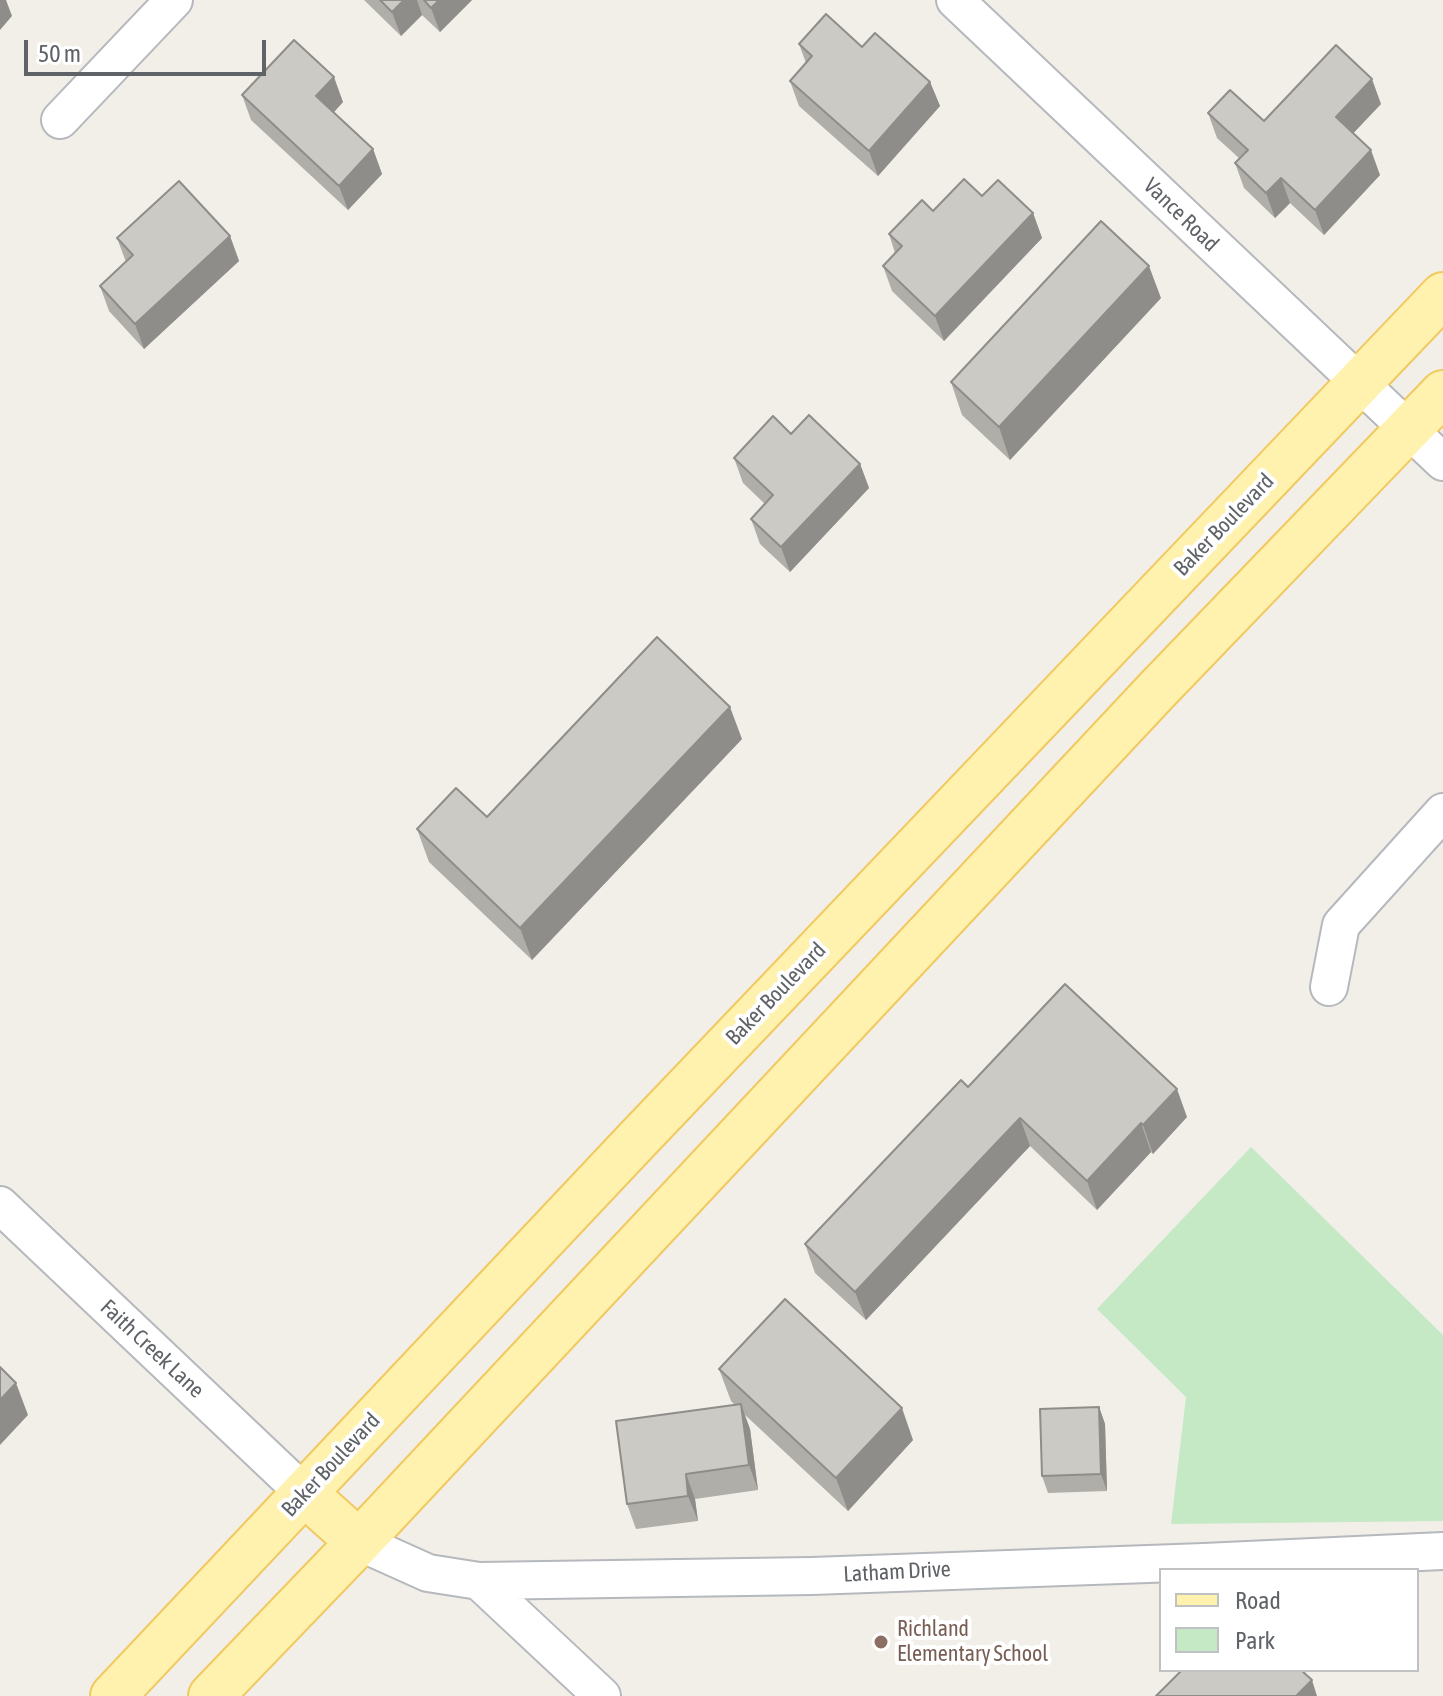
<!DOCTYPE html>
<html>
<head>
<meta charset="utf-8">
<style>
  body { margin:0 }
  #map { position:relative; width:1443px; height:1696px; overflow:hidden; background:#f1efe8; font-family:"Asap Condensed",sans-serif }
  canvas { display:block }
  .legend { position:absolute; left:1159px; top:1568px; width:260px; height:104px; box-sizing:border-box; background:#fff; border:2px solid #bfc1c3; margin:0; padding:10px 14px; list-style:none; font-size:24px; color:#5f6368 }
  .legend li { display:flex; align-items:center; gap:16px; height:40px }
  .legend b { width:40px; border:2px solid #bfc1c3 }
  .scale { position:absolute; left:24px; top:40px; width:242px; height:36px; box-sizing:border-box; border:4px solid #5f6368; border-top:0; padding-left:10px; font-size:24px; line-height:28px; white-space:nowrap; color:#5f6368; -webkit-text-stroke:6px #fff; paint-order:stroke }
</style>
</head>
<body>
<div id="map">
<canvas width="1443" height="1696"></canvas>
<ul class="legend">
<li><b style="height:10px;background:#fff2af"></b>Road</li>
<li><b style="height:22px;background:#c5e8c5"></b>Park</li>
</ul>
<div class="scale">50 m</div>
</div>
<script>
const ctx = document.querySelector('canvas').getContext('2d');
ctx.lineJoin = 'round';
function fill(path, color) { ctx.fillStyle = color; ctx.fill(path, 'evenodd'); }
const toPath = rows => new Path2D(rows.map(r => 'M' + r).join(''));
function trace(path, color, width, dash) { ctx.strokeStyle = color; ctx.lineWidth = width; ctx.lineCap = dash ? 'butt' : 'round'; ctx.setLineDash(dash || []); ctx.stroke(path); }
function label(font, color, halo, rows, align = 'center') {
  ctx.font = font + ' "Asap Condensed",sans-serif'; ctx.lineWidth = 8; ctx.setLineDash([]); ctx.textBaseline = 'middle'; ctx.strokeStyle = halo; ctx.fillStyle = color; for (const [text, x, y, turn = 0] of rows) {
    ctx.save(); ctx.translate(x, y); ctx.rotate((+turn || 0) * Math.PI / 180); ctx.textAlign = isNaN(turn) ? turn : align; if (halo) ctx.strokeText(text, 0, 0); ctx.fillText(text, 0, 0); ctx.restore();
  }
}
fill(toPath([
  [1251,1147,1443,1335,1443,1521,1171,1524,1186,1397,1097,1309]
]), '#c5e8c5');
const minor = toPath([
  [955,0,1443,462],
  [60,120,174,0],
  [1329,987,1341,925,1443,812],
  [0,1205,304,1493],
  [359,1542,428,1573,479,1581,812,1576,1204,1562,1443,1551],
  [479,1581,602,1696]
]);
const major = toPath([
  [304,1493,359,1542],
  [113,1696,635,1142,1443,295],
  [211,1696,359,1542,1157,690,1443,393]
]);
trace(minor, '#b5b8bc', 40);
trace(major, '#f2c960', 48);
trace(minor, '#fff', 36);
trace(major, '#fff2af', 44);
fill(toPath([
  [364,0,472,0,440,32,422,15,401,36],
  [799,44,862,47,930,82,940,106,878,176,799,106,790,81,806,63],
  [242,95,343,102,334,112,373,149,382,174,348,210,251,120],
  [1381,104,1353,133,1380,175,1324,235,1290,203,1275,218,1244,188,1235,163,1240,159,1217,138,1208,113,1264,121],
  [982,196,1033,213,1042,238,944,341,892,291,883,266,895,253,889,234,933,211],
  [230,236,239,261,144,349,109,311,100,286,126,262,117,238],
  [1161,298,1010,460,962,415,951,382],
  [791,434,860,464,869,488,790,572,760,544,751,519,765,504,743,483,734,458],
  [742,739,532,960,429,862,417,829,487,817],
  [968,1087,1187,1117,1153,1154,1151,1152,1097,1210,1030,1146,866,1320,815,1273,805,1244],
  [719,1369,913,1440,848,1511,744,1414,750,1429,758,1490,695,1499,698,1521,636,1529,627,1504,735,1405,731,1401],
  [1099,1407,1105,1424,1107,1491,1048,1493,1042,1476]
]), '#afaea9');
fill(toPath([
  [0,0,6,0,12,16,0,30],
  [404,0,417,0,422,15,401,36,392,12],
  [439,0,472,0,440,32,431,8],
  [334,77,343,102,326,121,316,96],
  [1372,79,1381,104,1345,142,1336,117],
  [930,82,940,106,878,176,869,151],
  [373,149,382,174,348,210,339,186],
  [1371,150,1380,175,1324,235,1315,210],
  [1281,178,1290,203,1275,218,1266,193],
  [1033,213,1042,238,944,341,935,316],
  [230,236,239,261,144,349,135,324],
  [1149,266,1161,298,1010,460,999,427],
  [860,464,869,488,790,572,781,547],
  [730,707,742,739,532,960,520,928],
  [1177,1089,1187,1117,1153,1154,1143,1125],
  [1020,1118,1030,1146,866,1320,855,1292],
  [1141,1123,1151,1152,1097,1210,1087,1181],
  [16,1383,28,1415,0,1445,0,1400],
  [741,1404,750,1429,758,1490,749,1465],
  [1099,1407,1105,1424,1107,1491,1101,1474],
  [902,1408,913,1440,848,1511,836,1478],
  [686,1474,695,1499,698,1521,688,1496],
  [1312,1680,1317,1696,1296,1696]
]), '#8f8d8a');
const building = toPath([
  [380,0,404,0,392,12,380,0],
  [424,0,439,0,431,8,424,0],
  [826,14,862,47,875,33,930,82,869,151,790,81,812,56,799,44,826,14],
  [294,40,334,77,316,96,373,149,339,186,242,95,294,40],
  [1336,45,1372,79,1336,117,1371,150,1315,210,1281,178,1266,193,1235,163,1248,150,1208,113,1230,90,1264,121,1336,45],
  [964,179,982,196,998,180,1033,213,935,316,883,266,902,246,889,234,922,200,933,211,964,179],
  [179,181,230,236,135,324,100,286,133,255,117,238,179,181],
  [1101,221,1149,266,999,427,951,382,1101,221],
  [809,415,860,464,781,547,751,519,773,495,734,458,773,416,791,434,809,415],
  [657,637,730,707,520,928,417,829,456,788,487,817,657,637],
  [1065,984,1177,1089,1143,1125,1141,1123,1087,1181,1020,1118,855,1292,805,1244,961,1080,968,1087,1065,984],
  [785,1299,902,1408,836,1478,719,1369,785,1299],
  [0,1367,16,1383,0,1400,0,1367],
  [741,1404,749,1465,686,1474,688,1496,627,1504,616,1421,741,1404],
  [1099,1407,1101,1474,1042,1476,1040,1409,1099,1407],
  [1182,1670,1301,1670,1312,1680,1296,1696,1156,1696,1182,1670]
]);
fill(building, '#cccac5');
trace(building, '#8f8d8a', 2);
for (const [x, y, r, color] of [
  [881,1642,8,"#8d6e63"]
]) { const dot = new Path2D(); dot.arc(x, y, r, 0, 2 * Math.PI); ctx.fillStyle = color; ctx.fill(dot); trace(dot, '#fff', 3); }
label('22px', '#5f6368', '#fff', [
  ["Vance Road",1181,215,44],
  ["Baker Boulevard",1224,525,-46],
  ["Baker Boulevard",776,994,-46],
  ["Faith Creek Lane",152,1349,43],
  ["Baker Boulevard",331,1465,-47],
  ["Latham Drive",897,1572,-3]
]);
label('22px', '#785e54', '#fff', [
  ["Richland",897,1629],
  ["Elementary School",897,1654]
], 'left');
</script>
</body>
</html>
